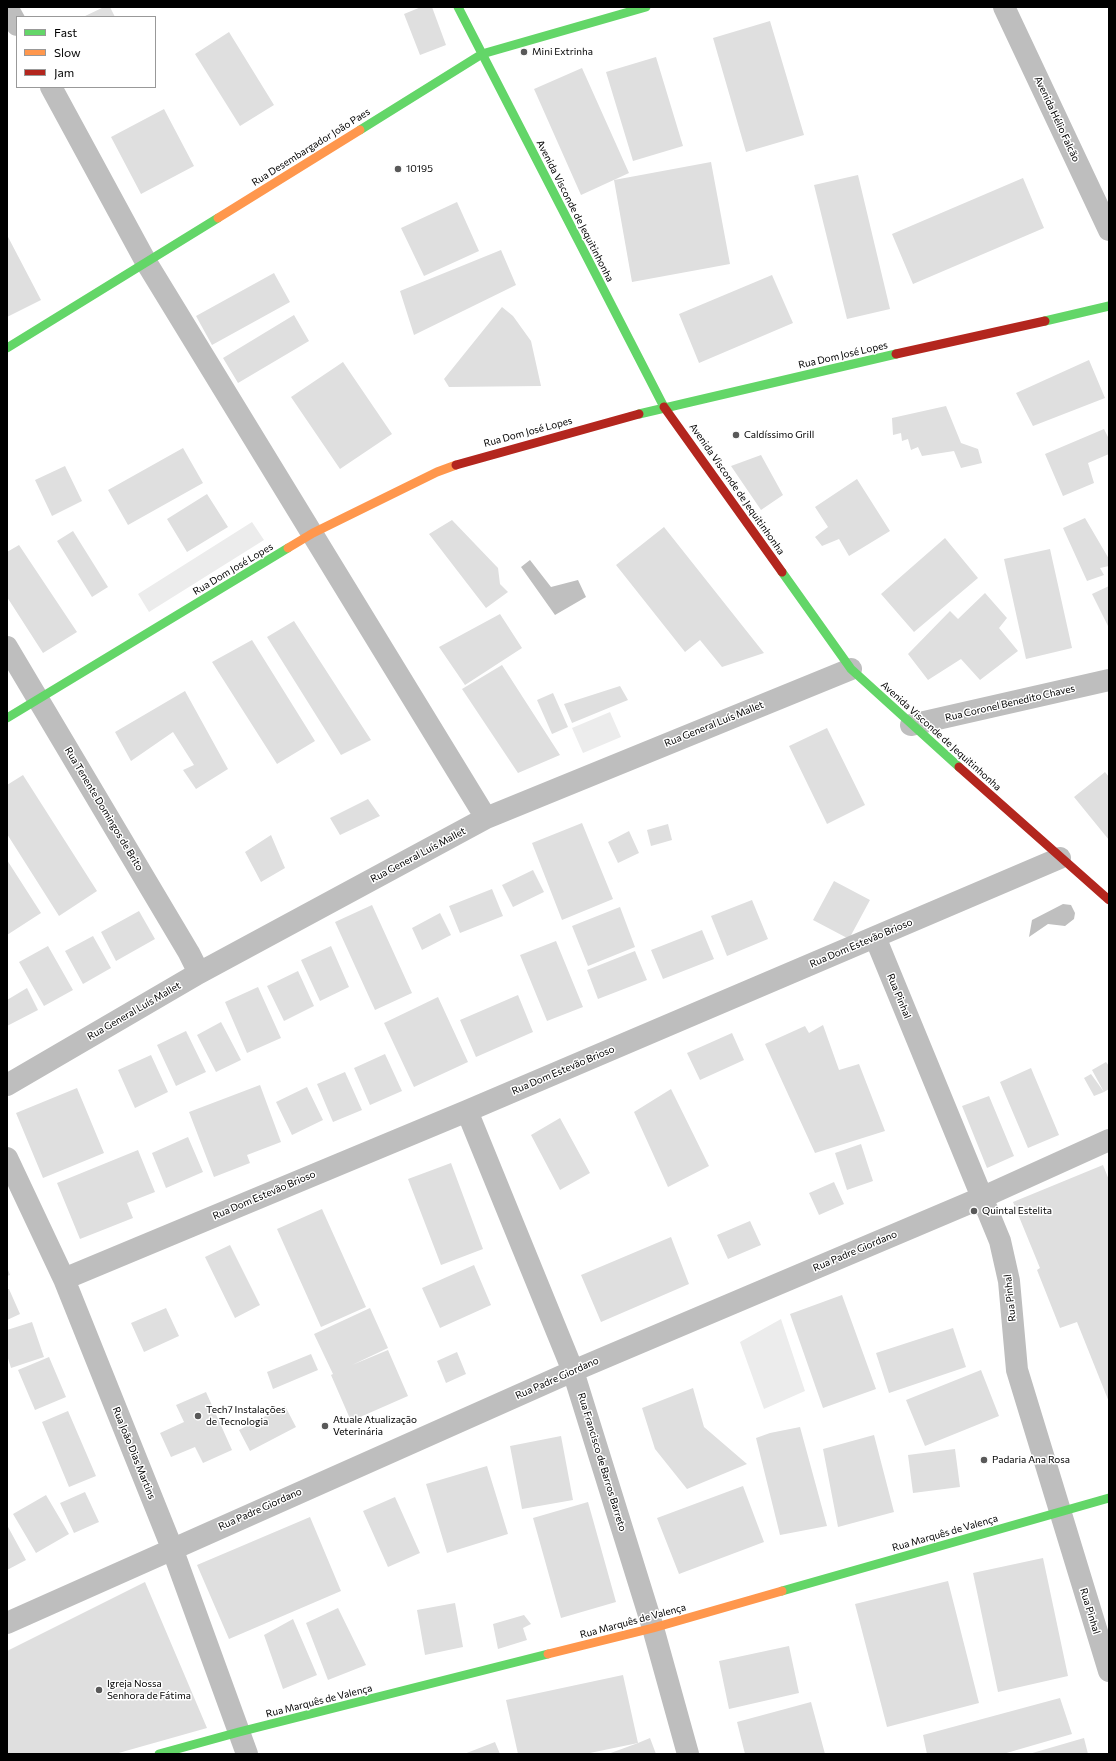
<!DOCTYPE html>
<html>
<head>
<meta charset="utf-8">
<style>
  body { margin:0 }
  #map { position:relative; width:1116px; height:1761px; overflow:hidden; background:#fff; font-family:Commissioner,sans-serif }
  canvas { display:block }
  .frame { position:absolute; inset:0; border:8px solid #000; pointer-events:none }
  .legend { position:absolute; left:16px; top:16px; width:140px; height:72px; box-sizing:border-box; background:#fff; border:1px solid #999; margin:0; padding:5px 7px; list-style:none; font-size:12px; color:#000 }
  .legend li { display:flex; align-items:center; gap:8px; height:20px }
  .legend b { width:20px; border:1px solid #999 }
</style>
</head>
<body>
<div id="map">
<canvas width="1116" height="1761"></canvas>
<div class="frame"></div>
<ul class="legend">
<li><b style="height:5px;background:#63d668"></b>Fast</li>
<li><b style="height:5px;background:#ff974d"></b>Slow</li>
<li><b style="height:5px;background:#b3261e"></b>Jam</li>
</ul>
</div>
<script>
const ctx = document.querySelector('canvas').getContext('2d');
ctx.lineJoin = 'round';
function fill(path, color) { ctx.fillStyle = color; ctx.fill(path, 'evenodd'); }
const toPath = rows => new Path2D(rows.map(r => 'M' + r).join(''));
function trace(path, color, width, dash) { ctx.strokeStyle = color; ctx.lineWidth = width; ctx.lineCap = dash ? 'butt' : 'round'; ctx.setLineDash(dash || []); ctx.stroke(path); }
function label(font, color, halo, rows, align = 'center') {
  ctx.font = font + ' Commissioner,sans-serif'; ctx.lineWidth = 3; ctx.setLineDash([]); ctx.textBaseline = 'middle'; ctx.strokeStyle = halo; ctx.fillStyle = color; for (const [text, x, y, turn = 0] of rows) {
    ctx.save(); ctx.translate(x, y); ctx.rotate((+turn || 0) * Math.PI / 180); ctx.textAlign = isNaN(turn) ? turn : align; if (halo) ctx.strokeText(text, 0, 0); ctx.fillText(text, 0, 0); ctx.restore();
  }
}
fill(toPath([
  [252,522,264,540,149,612,138,594],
  [610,712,621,737,583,753,572,728],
  [781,1319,805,1391,764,1409,740,1342]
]), '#ececec');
fill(toPath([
  [530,560,551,587,578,580,586,597,555,615,521,567],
  [1063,904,1071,905,1075,913,1074,919,1065,926,1048,924,1029,937,1032,920]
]), '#bfbfbf');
fill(toPath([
  [104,7,110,7,115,17,83,17],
  [421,7,432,7,446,45,420,55,404,14],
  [770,21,804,135,746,152,713,38],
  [229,32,274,105,240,126,195,54],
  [656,57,683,146,633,161,606,72],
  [582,68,629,173,581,195,534,89],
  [164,109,194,166,141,194,111,137],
  [711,162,730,264,632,282,614,180],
  [858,175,890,309,847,319,814,185],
  [1023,178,1044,228,913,284,892,234],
  [457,202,479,251,424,276,401,228],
  [7,235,41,300,7,317],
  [501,250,516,285,414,335,400,291],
  [274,273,290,302,212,345,196,316],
  [772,275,793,323,699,363,679,314],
  [502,307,513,316,531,341,541,386,449,387,444,379],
  [294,315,309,341,238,383,223,358],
  [1089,360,1105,398,1033,426,1016,393],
  [343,362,392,434,340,469,291,397],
  [946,406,961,443,978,449,982,463,961,468,954,451,922,456,918,447,911,450,908,439,902,441,901,433,893,435,892,418],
  [1104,429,1109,439,1109,454,1088,463,1094,483,1063,496,1045,454],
  [183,448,203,483,128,525,108,490],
  [761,455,783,495,761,510,731,466],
  [65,466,82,501,52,516,35,480],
  [857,479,890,531,849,556,839,539,822,546,815,537,828,527,815,507],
  [207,494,228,527,187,552,167,519],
  [1085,518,1109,559,1109,566,1100,568,1104,575,1087,581,1063,528],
  [452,520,498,568,500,584,508,592,486,608,429,534],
  [664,527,764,653,722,667,700,640,685,652,616,565],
  [73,531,108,587,92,597,57,541],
  [945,538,978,578,914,632,881,594],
  [19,545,77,632,43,653,7,597,7,552],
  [1050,549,1072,648,1026,659,1004,559],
  [1109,586,1109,628,1092,594],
  [985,593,1007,618,999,628,1018,651,980,680,961,659,928,680,908,654,950,611,958,619],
  [500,614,522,648,465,685,439,647],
  [294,621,371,740,341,755,267,637],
  [252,640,315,741,277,764,212,662],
  [502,665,560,755,518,773,462,689],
  [620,686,628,700,572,723,564,704],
  [185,691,228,769,196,789,183,770,194,765,173,732,131,761,115,732],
  [553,693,568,727,552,734,537,700],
  [827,728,865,805,827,824,789,746],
  [1105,772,1109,777,1109,840,1074,797],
  [23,775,97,891,59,916,7,834,7,785],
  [368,799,380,816,340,835,330,818],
  [582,823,613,899,562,920,532,843],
  [668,824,672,840,651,846,647,830],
  [629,831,639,853,618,863,608,842],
  [271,835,285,868,261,882,245,852],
  [7,860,41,913,7,935],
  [533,870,544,892,513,907,502,885],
  [834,881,870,900,849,939,813,920],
  [492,889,503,916,460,933,449,906],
  [752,900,768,939,727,956,711,916],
  [372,905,412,993,375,1010,335,922],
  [620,907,635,947,588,966,572,926],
  [139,911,155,939,116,961,101,932],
  [440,913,451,935,422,950,412,928],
  [702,930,714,959,663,979,651,950],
  [93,936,111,968,83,984,65,951],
  [556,941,583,1007,547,1021,520,955],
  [48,946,73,990,44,1006,19,962],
  [331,946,349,987,320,1001,301,960],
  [635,951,647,980,598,999,587,970],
  [298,971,314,1006,284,1021,267,986],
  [258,987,281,1038,247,1053,225,1002],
  [27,988,38,1010,7,1026,7,1000],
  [518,995,533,1032,476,1057,460,1020],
  [438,997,468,1062,414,1087,384,1023],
  [221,1022,241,1060,216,1072,197,1035],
  [823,1025,839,1070,859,1064,885,1131,815,1153,765,1044,805,1026,809,1033],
  [186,1031,206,1072,176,1086,157,1045],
  [732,1033,744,1060,700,1080,687,1053],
  [385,1054,402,1091,370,1105,354,1068],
  [151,1055,168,1092,135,1108,118,1070],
  [1106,1062,1109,1066,1109,1089,1104,1092,1094,1096,1084,1078,1091,1074,1104,1092,1092,1070],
  [1031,1068,1059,1135,1028,1148,1000,1082],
  [345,1072,362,1110,333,1122,317,1084],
  [260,1085,281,1142,247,1155,250,1163,214,1177,189,1112],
  [307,1087,323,1120,292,1135,276,1102],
  [77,1088,104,1153,43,1178,16,1113],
  [671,1089,709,1166,668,1187,634,1112],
  [989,1096,1014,1156,987,1168,962,1106],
  [560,1118,590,1173,560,1190,531,1135],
  [188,1137,203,1172,166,1188,152,1153],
  [861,1144,873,1181,847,1190,835,1153],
  [138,1150,155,1192,127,1203,133,1218,80,1239,57,1183],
  [451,1163,483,1249,441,1265,408,1179],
  [1103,1165,1109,1180,1109,1402,1077,1322,1060,1328,1037,1270,1040,1268,1013,1202],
  [834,1182,844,1204,819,1215,809,1193],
  [322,1209,366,1307,321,1327,277,1229],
  [750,1221,761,1245,728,1259,717,1235],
  [671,1237,689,1284,601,1322,581,1275],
  [230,1245,260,1305,235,1318,205,1257],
  [474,1265,491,1305,440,1328,422,1288],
  [7,1267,10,1275,7,1276],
  [7,1289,9,1289,20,1314,7,1320],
  [842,1295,876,1389,823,1408,790,1314],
  [166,1308,179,1336,144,1352,131,1323],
  [370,1308,388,1348,352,1365,388,1350,408,1396,351,1421,331,1375,333,1374,314,1334],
  [32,1322,44,1357,11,1368,7,1355,7,1330],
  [953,1328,966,1367,889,1393,876,1353],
  [457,1352,466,1374,446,1383,437,1361],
  [311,1354,318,1370,273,1389,267,1372],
  [49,1357,66,1397,35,1410,18,1370],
  [981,1370,999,1416,925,1446,906,1400],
  [693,1388,704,1427,747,1464,687,1489,655,1449,642,1408],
  [206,1392,232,1450,203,1463,195,1447,171,1457,160,1433,184,1422,176,1405],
  [285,1406,296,1427,250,1451,239,1430],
  [68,1411,96,1476,69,1487,42,1422],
  [800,1427,827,1526,780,1535,756,1438,770,1433],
  [874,1435,894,1512,838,1527,823,1449],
  [561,1436,573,1500,522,1509,510,1446],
  [955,1449,960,1487,913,1493,908,1455],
  [487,1466,508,1534,447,1553,426,1484],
  [743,1486,764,1542,679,1574,657,1518],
  [85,1492,99,1522,74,1533,60,1503],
  [46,1495,69,1534,36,1553,13,1514],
  [395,1497,420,1553,388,1567,363,1511],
  [588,1502,616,1602,561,1618,533,1518],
  [310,1517,341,1591,229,1639,197,1565],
  [7,1525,26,1560,7,1570],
  [1043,1558,1068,1676,998,1692,973,1573],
  [948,1581,979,1703,887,1727,855,1604],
  [145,1582,207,1728,115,1754,7,1754,7,1651],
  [455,1603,463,1647,425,1655,417,1610],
  [338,1608,366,1665,328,1680,306,1623],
  [524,1615,531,1624,523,1628,527,1640,498,1649,493,1624],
  [293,1619,317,1675,283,1689,264,1635],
  [789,1646,799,1693,729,1709,719,1661],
  [623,1675,638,1743,650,1738,656,1754,608,1754,638,1743,585,1754,518,1754,506,1700],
  [1060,1698,1072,1734,1003,1754,927,1754,923,1735],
  [811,1702,825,1754,745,1754,737,1722],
  [1084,1738,1088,1754,1029,1754],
  [495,1742,500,1754,464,1754]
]), '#dfdfdf');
trace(toPath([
  [7,7,17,25],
  [1004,7,1109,230],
  [51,87,146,262,486,818],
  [7,647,189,953,199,973],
  [911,725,1109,680],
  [875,937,1000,1241,1009,1281,1017,1370,1109,1671],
  [7,1085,199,973,486,818,851,669],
  [467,1111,573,1371,653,1628,688,1754],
  [7,1158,64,1279,172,1548,247,1754],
  [64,1279,467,1111,1060,858],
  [7,1623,573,1371,981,1198,1109,1140]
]), '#bebebe', 22);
trace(toPath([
  [458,7,664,407],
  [360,130,482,54,646,7],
  [1045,321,1109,306],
  [7,348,218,218],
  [639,414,896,354],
  [782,572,851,669,959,767],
  [7,718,288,548],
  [782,1591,1109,1498],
  [159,1754,239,1732,548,1654]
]), '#63d668', 9);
trace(toPath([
  [218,218,360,130],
  [288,548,313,533,437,472,456,465],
  [548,1654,653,1628,782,1591]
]), '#ff974d', 9);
trace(toPath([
  [896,354,1045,321],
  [664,407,782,572],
  [456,465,639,414],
  [959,767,1109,900]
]), '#b3261e', 9);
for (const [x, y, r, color] of [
  [524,52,4,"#595959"],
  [398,169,4,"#595959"],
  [736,435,4,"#595959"],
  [974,1211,4,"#595959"],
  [198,1416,4,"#595959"],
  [325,1426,4,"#595959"],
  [984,1460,4,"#595959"],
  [99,1690,4,"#595959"]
]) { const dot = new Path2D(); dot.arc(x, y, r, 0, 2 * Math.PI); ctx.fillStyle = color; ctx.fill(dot); trace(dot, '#fff', 1.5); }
label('10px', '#000', '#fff', [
  ["Mini Extrinha",532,52],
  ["10195",406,169],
  ["Caldíssimo Grill",744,435],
  ["Quintal Estelita",982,1211],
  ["Tech7 Instalações",206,1410],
  ["de Tecnologia",206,1422],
  ["Atuale Atualização",333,1420],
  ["Veterinária",333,1432],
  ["Padaria Ana Rosa",992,1460],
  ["Igreja Nossa",107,1684],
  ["Senhora de Fátima",107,1696]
], 'left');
label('10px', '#000', '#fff', [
  ["Avenida Hélio Falcão",1057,119,65],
  ["Rua Desembargador João Paes",311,147,-32],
  ["Avenida Visconde de Jequitinhonha",575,211,63],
  ["Rua Dom José Lopes",843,355,-13],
  ["Rua Dom José Lopes",528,432,-15],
  ["Avenida Visconde de Jequitinhonha",737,489,55],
  ["Rua Dom José Lopes",233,569,-31],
  ["Rua Coronel Benedito Chaves",1010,703,-13],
  ["Rua General Luís Mallet",714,724,-22],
  ["Avenida Visconde de Jequitinhonha",941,736,42],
  ["Rua Tenente Domingos de Brito",104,809,59],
  ["Rua General Luís Mallet",418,855,-28],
  ["Rua Dom Estevão Brioso",861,943,-23],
  ["Rua Pinhal",899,996,68],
  ["Rua General Luís Mallet",134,1011,-30],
  ["Rua Dom Estevão Brioso",563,1070,-23],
  ["Rua Dom Estevão Brioso",264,1195,-23],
  ["Rua Padre Giordano",855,1251,-23],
  ["Rua Pinhal",1010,1298,-96],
  ["Rua Padre Giordano",557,1378,-24],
  ["Rua João Dias Martins",134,1453,68],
  ["Rua Francisco de Barros Barreto",602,1462,73],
  ["Rua Padre Giordano",260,1509,-24],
  ["Rua Marquês de Valença",945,1533,-16],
  ["Rua Pinhal",1090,1611,73],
  ["Rua Marquês de Valença",633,1621,-15],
  ["Rua Marquês de Valença",319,1701,-14]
]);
</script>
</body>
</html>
